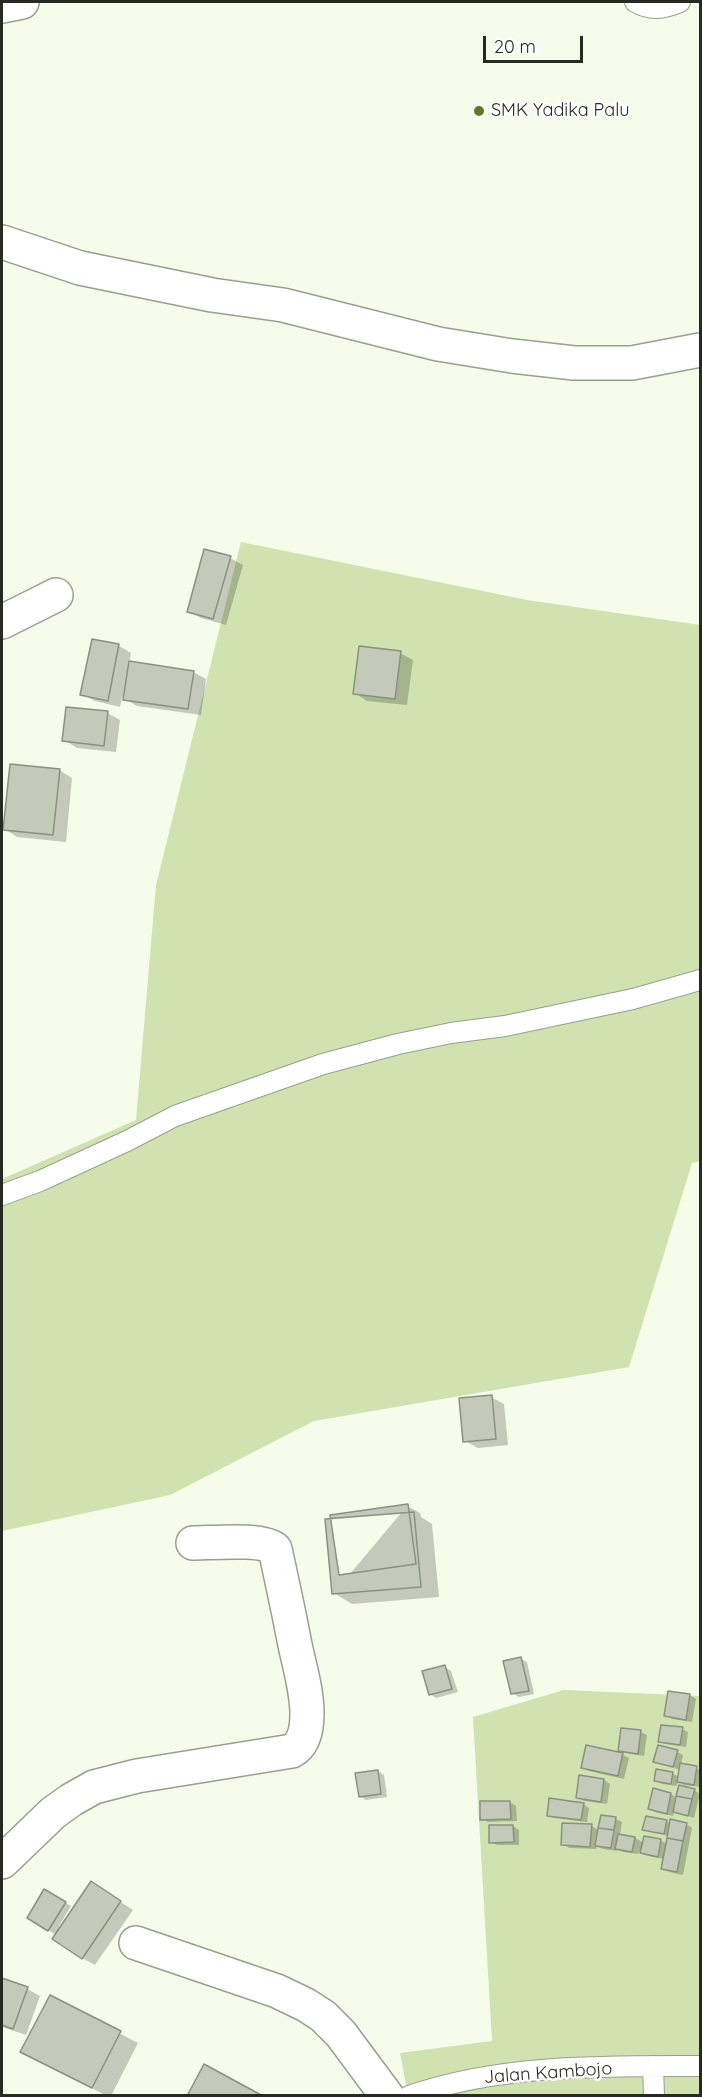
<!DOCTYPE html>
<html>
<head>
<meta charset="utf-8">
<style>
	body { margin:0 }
	#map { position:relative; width:702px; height:2097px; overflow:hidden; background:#f5fcea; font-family:Quicksand,sans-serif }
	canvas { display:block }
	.frame { position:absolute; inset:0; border:3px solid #272a23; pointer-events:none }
	.scale { position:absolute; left:483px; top:36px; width:100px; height:27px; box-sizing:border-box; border:3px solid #272a23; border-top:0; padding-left:8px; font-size:18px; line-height:21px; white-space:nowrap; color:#272a23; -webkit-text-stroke:4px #fff; paint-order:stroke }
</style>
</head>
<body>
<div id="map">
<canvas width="702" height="2097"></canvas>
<div class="frame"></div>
<div class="scale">20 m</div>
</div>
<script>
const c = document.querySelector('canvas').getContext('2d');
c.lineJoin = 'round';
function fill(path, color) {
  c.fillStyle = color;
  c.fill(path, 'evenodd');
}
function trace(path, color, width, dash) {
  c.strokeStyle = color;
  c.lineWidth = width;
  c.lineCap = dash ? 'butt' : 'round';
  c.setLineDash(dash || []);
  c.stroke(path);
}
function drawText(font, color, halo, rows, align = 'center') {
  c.font = font + ' Quicksand,sans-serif';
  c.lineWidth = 5;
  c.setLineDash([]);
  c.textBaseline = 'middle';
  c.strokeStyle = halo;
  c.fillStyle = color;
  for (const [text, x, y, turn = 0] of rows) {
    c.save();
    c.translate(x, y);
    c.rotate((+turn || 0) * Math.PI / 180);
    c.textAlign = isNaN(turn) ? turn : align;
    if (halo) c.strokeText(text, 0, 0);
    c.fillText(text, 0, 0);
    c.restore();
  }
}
fill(new Path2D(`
	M241,542L527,600L700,625V1161L692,1163L629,1367L314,1421L170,1495L2,1531V1179L136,1120L156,885Z
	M564,1690L700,1696V2095H408L400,2053L492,2041L473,1717Z`), '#cfe2b0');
fill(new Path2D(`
	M230,558L243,565L226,625L201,618L188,611Z
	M119,646L131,653L129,663L193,672L206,679L201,715L137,706L122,697L120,707L95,701L82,694Z
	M400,653L413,660L407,705L367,701L355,693Z
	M107,713L120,720L116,752L77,748L64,740Z
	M59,770L72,778L66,842L17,837L5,829Z
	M491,1397L504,1404L508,1445L478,1448L465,1441Z
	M407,1506L420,1513L421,1517L432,1524L439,1597L352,1604L334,1593Z
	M521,1659L527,1662L534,1694L519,1697L512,1693Z
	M445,1667L451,1671L458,1692L436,1698L430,1694Z
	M670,1692L690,1695L696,1699L692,1722L672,1719L666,1715Z
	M623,1729L641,1732L647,1735L644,1756L626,1753L620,1750Z
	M682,1729L688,1732L686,1747L666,1744L660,1741Z
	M587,1747L623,1755L629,1758L624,1779L589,1771L583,1768Z
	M677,1752L683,1755L681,1765L700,1770V1787L684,1785L678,1781L677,1786L662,1784L656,1780L672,1773L679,1777L680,1770L655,1761Z
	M378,1771L384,1775L387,1797L366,1800L360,1796Z
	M604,1780L610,1784L607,1804L584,1801L578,1797Z
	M694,1790L700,1794L694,1818L674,1811L673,1816L655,1812L649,1809L671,1794L677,1798Z
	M510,1802L516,1806L517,1821L488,1822L482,1819Z
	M583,1804L589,1808L587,1822L554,1818L548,1815Z
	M602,1817L616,1819L622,1822L620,1836L635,1838L644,1843L660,1840L667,1844L669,1836L650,1832L644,1829L666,1822L671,1824H686L692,1828L683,1875L669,1872L662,1869L664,1859L648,1856L639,1851L638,1854L623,1852L617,1849V1851L603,1849L597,1845L596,1849L569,1848L563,1844L591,1826L599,1830Z
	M513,1826L519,1830V1845H497L491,1842Z
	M45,1891L71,1906L59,1926L61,1928L104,1891L133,1910L95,1965L82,1958L56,1935L29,1918Z
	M2,1980L27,1989L40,1996L26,2035L2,2027Z
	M50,1997L138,2043L111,2096H107L40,2061Z`), '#0003');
const building = new Path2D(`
	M204,549L231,556L213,619L187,612Z
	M92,639L119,644L108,701L80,695Z
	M359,646L401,651L395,699L353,694Z
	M129,661L194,671L188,709L123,700Z
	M66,707L108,711L104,746L62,741Z
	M10,764L60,769L53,835L3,830Z
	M492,1395L496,1439L463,1442L459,1398Z
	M408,1504L416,1564L339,1575L330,1515Z
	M414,1512L421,1587L332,1594L325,1519Z
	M521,1657L529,1691L511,1694L503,1661Z
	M445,1665L452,1689L429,1695L422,1671Z
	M668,1691L690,1694L686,1720L664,1716Z
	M661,1725L683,1727L680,1745L658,1742Z
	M621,1728L641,1730L638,1754L618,1751Z
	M586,1745L623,1753L618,1776L581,1768Z
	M658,1745L678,1750L673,1767L653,1762Z
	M680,1763L697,1766L694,1785L677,1782Z
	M656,1769L673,1772L671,1784L654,1781Z
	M378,1770L381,1794L359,1797L355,1773Z
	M579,1775L604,1779L601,1802L576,1798Z
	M679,1785L695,1789L692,1799L676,1796Z
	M653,1788L671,1793L667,1814L648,1809Z
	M676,1796L692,1799L688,1816L673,1812Z
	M549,1798L584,1803L581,1820L547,1816Z
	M480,1801H510L511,1819L480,1820Z
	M601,1815L616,1817L614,1830L598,1828Z
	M646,1816L667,1820L664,1834L642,1830Z
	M670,1819L687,1823L683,1841L667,1838Z
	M562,1823L592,1824L590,1847L561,1845Z
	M489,1825H513L514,1842L489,1843Z
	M598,1828L614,1830L611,1848L595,1846Z
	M618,1834L635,1837L632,1852L615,1849Z
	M644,1836L661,1839L658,1857L640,1853Z
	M667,1838L683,1841L677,1872L661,1869Z
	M91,1881L121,1901L82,1959L52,1939Z
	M44,1889L66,1902L48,1931L27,1918Z
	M2,1978L28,1987L13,2029L2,2025Z
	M50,1995L121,2031L92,2088L20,2052Z
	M204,2064L263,2096H187Z`);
fill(building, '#c3cab9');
trace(building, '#8b9181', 1.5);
const lane = new Path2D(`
	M635,2C651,11 663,9 680,2
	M2,1195L40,1181L127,1141L175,1116L323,1064L398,1044L451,1033L505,1026L633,999L700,980
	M653,2066L654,2096
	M409,2096C500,2064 605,2066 700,2066`);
const street = new Path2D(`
	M2,6L22,2
	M2,242L80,268L212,295L283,305L438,344L512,356L574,363H632L700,350
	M2,622L56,595
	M2,1862L53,1813L71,1800L94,1787L137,1776L292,1751C304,1744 307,1728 307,1714C307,1691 300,1668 295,1645C289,1613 282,1581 275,1549C265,1538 210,1543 193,1543
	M136,1943L277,1991L306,2005L323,2016L341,2034L387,2096`);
trace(lane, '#999f8f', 22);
trace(street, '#999f8f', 36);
trace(lane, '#fff', 20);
trace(street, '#fff', 33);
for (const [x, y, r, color] of [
	[479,111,6,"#60782b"]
]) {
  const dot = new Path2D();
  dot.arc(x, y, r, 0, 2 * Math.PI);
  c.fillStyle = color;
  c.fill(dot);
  trace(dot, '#fff', 2);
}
drawText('18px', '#272a23', '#fff', [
	["SMK Yadika Palu",491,111]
], 'left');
drawText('18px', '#272a23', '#fff', [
	["Jalan Kambojo",548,2073,-4]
]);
</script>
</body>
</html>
